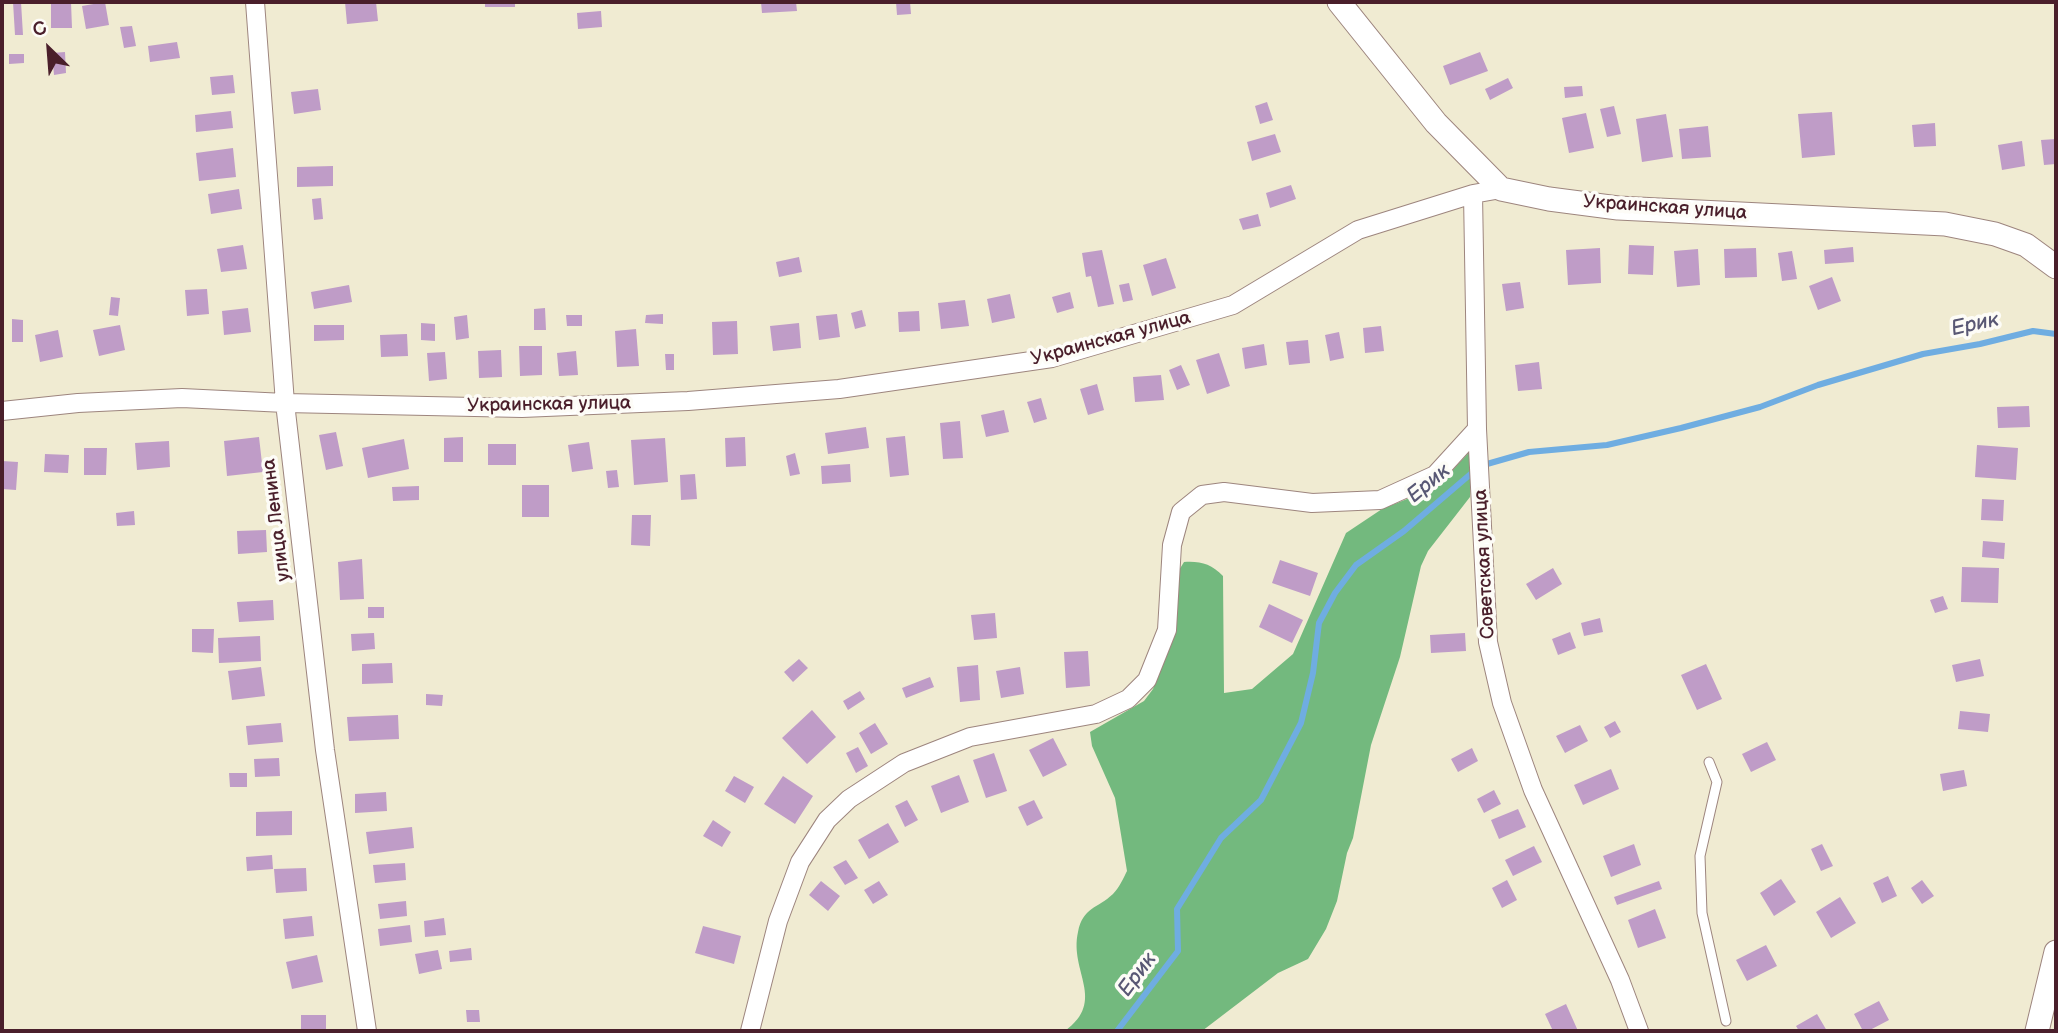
<!DOCTYPE html>
<html>
<head>
<meta charset="utf-8">
<style>
	body { margin:0 }
	#map { position:relative; width:2058px; height:1033px; overflow:hidden; background:#f0ebd2; font-family:"Balsamiq Sans",sans-serif }
	canvas { display:block }
	.frame { position:absolute; inset:0; border:4px solid #4a1f2b; pointer-events:none }
	.north { position:absolute; left:14px; top:14px; width:70px; height:70px; -webkit-text-stroke:5px #fdfcf7; paint-order:stroke; rotate:335deg; font-size:19px; font-weight:700; line-height:28px; text-align:center; color:#4a1f2b }
	.north::after { content:''; display:block; margin:auto; width:24px; height:32px; background:#4a1f2b; clip-path:polygon(50% 0,100% 100%,50% 72%,0 100%) }
</style>
</head>
<body>
<div id="map">
<canvas width="2058" height="1033"></canvas>
<div class="frame"></div>
<div class="north">С</div>
</div>
<script>
const c = document.querySelector('canvas').getContext('2d');
c.lineJoin = 'round';
function fill(path, color) {
  c.fillStyle = color;
  c.fill(path, 'evenodd');
}
function trace(path, color, width, dash) {
  c.strokeStyle = color;
  c.lineWidth = width;
  c.lineCap = dash ? 'butt' : 'round';
  c.setLineDash(dash || []);
  c.stroke(path);
}
function drawText(font, color, halo, rows, align = 'center') {
  c.font = font + ' "Balsamiq Sans",sans-serif';
  c.lineWidth = 7;
  c.setLineDash([]);
  c.textBaseline = 'middle';
  c.strokeStyle = halo;
  c.fillStyle = color;
  for (const [text, x, y, turn = 0] of rows) {
    c.save();
    c.translate(x, y);
    c.rotate((+turn || 0) * Math.PI / 180);
    c.textAlign = isNaN(turn) ? turn : align;
    if (halo) c.strokeText(text, 0, 0);
    c.fillText(text, 0, 0);
    c.restore();
  }
}
fill(new Path2D(`
	M1473,448L1470,497L1428,551L1421,566L1400,657L1371,745L1353,838L1347,853L1337,901L1326,929L1308,959L1278,973L1202,1031H1065C1107,1000 1069,972 1078,932C1083,907 1097,909 1113,894C1119,888 1123,879 1127,871L1115,798L1092,746L1090,732L1144,701L1153,689L1176,622V575L1184,562C1201,561 1211,564 1223,576L1224,693L1252,689L1293,654L1346,533L1382,509L1437,487Z`), '#73b97e');
trace(new Path2D(`
	M1117,1031L1178,951L1177,909L1221,838L1261,800L1301,723L1313,673L1319,623L1335,593L1356,565L1404,531L1480,466L1529,452L1607,445L1681,428L1760,407L1818,385L1923,354L1980,344L2033,331L2056,334`), '#6fade1', 6);
fill(new Path2D(`
	M13,2H21L23,35H15Z
	M51,2H71L72,28H51Z
	M105,2L109,25L86,29L82,6Z
	M345,2H376L378,21L347,24Z
	M485,2H515V7H485Z
	M761,2H796L797,11L762,13Z
	M896,2H910L911,14L897,15Z
	M601,11L602,27L578,29L577,13Z
	M132,26L136,46L124,48L120,27Z
	M177,42L180,58L150,62L148,46Z
	M65,52L66,73L54,75L52,53Z
	M1480,52L1488,71L1450,85L1443,66Z
	M9,54H24V63L9,64Z
	M233,75L235,93L212,95L210,77Z
	M1508,78L1513,88L1490,100L1485,89Z
	M1582,86L1583,96L1565,98L1564,87Z
	M318,89L321,110L294,114L291,92Z
	M1267,102L1273,120L1260,124L1255,106Z
	M1614,106L1621,134L1607,137L1600,109Z
	M231,111L233,128L196,132L195,115Z
	M1832,112L1835,155L1802,158L1798,114Z
	M1586,113L1594,148L1569,153L1562,118Z
	M1666,114L1673,157L1642,162L1636,119Z
	M1935,123L1936,146L1914,147L1912,125Z
	M1708,126L1711,157L1682,159L1679,129Z
	M1275,134L1281,152L1252,161L1247,142Z
	M2056,139V164L2044,165L2041,140Z
	M2022,141L2025,166L2002,170L1998,145Z
	M233,148L236,177L199,181L196,153Z
	M333,166V186L297,187V167Z
	M1291,185L1296,199L1270,208L1266,193Z
	M239,189L242,209L211,214L208,194Z
	M321,198L323,219L314,220L312,199Z
	M1258,214L1261,226L1243,230L1239,219Z
	M243,245L247,269L221,272L217,249Z
	M1629,245L1654,246L1653,275L1628,274Z
	M1853,247L1854,262L1825,264L1824,250Z
	M1600,248L1601,283L1568,285L1566,250Z
	M1756,248L1757,277L1725,278L1724,249Z
	M1698,249L1700,285L1677,287L1674,251Z
	M1102,250L1114,304L1098,307L1091,276L1086,277L1082,253Z
	M1792,251L1797,279L1782,281L1778,253Z
	M799,257L802,272L779,277L776,262Z
	M1166,258L1176,288L1152,296L1143,265Z
	M1832,277L1841,301L1818,310L1809,286Z
	M1520,282L1524,308L1506,311L1502,284Z
	M1129,283L1133,300L1123,302L1119,285Z
	M349,285L352,302L314,309L311,292Z
	M207,289L209,314L187,316L185,290Z
	M1070,292L1074,308L1057,313L1052,297Z
	M1010,294L1015,318L992,323L987,299Z
	M111,297L120,298L118,316L109,315Z
	M965,300L969,326L941,329L938,303Z
	M248,308L251,332L224,335L222,311Z
	M545,308L546,330H534V309Z
	M862,310L866,326L855,329L851,313Z
	M919,311L920,331L899,332L898,312Z
	M663,314V324L645,323L646,315Z
	M837,314L840,337L819,340L816,316Z
	M467,315L469,338L456,340L454,317Z
	M566,315H582V326H567Z
	M12,319L23,320V342H12Z
	M737,321L738,354L713,355L712,322Z
	M421,323L435,324V341L421,340Z
	M799,323L801,348L773,351L770,326Z
	M120,325L125,350L99,356L93,330Z
	M314,325H344V340L314,341Z
	M1381,326L1384,351L1365,353L1363,328Z
	M636,329L639,366L617,367L615,331Z
	M58,330L63,357L40,362L35,335Z
	M1339,332L1344,358L1330,361L1325,335Z
	M407,334L408,356L381,357L380,335Z
	M1308,340L1310,363L1289,365L1286,342Z
	M1264,344L1267,365L1245,369L1242,348Z
	M519,346H542V375L520,376Z
	M501,350L502,377L479,378L478,351Z
	M576,351L578,375L559,376L557,353Z
	M445,352L447,379L429,381L427,353Z
	M1219,353L1230,386L1207,394L1196,360Z
	M665,354H674V370H666Z
	M1539,362L1542,389L1518,391L1515,365Z
	M1181,365L1190,385L1177,390L1169,370Z
	M1161,375L1164,400L1135,402L1133,377Z
	M1097,384L1104,410L1088,415L1080,389Z
	M1041,398L1047,419L1034,423L1027,402Z
	M2029,406L2030,427L1998,428L1997,407Z
	M1004,410L1009,432L986,437L981,415Z
	M960,421L963,458L943,459L940,423Z
	M866,427L869,448L828,454L825,433Z
	M336,432L343,466L326,470L319,435Z
	M905,436L909,475L890,477L886,438Z
	M259,437L263,472L227,476L224,441Z
	M463,437V462H444V438Z
	M745,437L746,466L726,467L725,438Z
	M665,438L668,482L634,485L631,440Z
	M404,439L409,469L368,478L362,448Z
	M169,441L170,467L137,470L135,443Z
	M589,442L593,469L572,472L568,445Z
	M488,444H516V465H488Z
	M1977,445L2018,448L2016,480L1975,477Z
	M84,448H107L106,475H84Z
	M795,453L800,474L790,476L786,456Z
	M45,454L69,455L68,473L44,472Z
	M2,461L18,462L16,490L2,489Z
	M850,464L851,482L822,484L821,466Z
	M617,470L619,487L608,488L606,471Z
	M695,474L697,499L681,500L680,475Z
	M522,485H549V517H522Z
	M419,486V500L393,501L392,487Z
	M1982,499L2004,500L2003,521L1981,520Z
	M134,511L135,525L117,526L116,513Z
	M632,515H651L650,546L631,545Z
	M266,530L267,552L238,554L237,531Z
	M1983,541L2005,543L2004,559L1982,557Z
	M362,559L364,599L340,600L338,562Z
	M1280,560L1318,573L1310,596L1272,583Z
	M1962,567L1999,568L1998,603L1961,602Z
	M1553,568L1562,584L1536,600L1526,584Z
	M1943,596L1948,609L1935,613L1930,600Z
	M273,600L274,620L239,622L237,602Z
	M1269,604L1303,620L1292,643L1259,627Z
	M368,607H384V618H368Z
	M995,613L997,638L974,640L971,615Z
	M1600,618L1603,632L1584,636L1581,623Z
	M192,629H214L213,653L192,652Z
	M1570,632L1576,648L1558,655L1552,639Z
	M374,633L375,649L352,651L351,634Z
	M1465,633L1466,651L1431,653L1430,635Z
	M260,636L261,661L219,663L218,638Z
	M1088,651L1090,686L1066,688L1064,652Z
	M799,659L808,668L793,682L784,672Z
	M1980,659L1984,676L1956,682L1952,665Z
	M392,663L393,683L362,684V664Z
	M1706,664L1722,699L1697,710L1681,675Z
	M978,665L980,700L960,702L957,667Z
	M261,667L265,696L232,700L228,671Z
	M1020,667L1024,694L1001,698L996,671Z
	M930,677L934,687L906,698L902,688Z
	M860,691L865,699L848,710L843,701Z
	M426,694L443,695L442,706L426,705Z
	M812,710L836,737L807,764L782,738Z
	M1960,711L1990,714L1988,732L1958,729Z
	M398,715L399,739L349,741L347,717Z
	M1615,721L1621,732L1610,738L1604,727Z
	M281,723L283,742L248,745L246,726Z
	M875,723L888,744L871,754L859,733Z
	M1580,725L1588,741L1565,753L1556,736Z
	M1053,738L1067,765L1043,777L1029,750Z
	M1767,742L1776,760L1751,772L1742,754Z
	M858,747L868,766L856,773L846,753Z
	M1472,748L1478,761L1458,772L1451,759Z
	M994,753L1007,791L986,798L973,760Z
	M279,758L280,776L255,777L254,759Z
	M1611,769L1619,789L1583,805L1574,785Z
	M1964,770L1967,786L1943,791L1940,774Z
	M229,773H247V787H230Z
	M959,775L969,802L941,813L931,786Z
	M734,776L754,787L745,803L725,791Z
	M783,776L813,796L795,824L764,804Z
	M1494,790L1501,804L1484,813L1477,799Z
	M386,792L387,811L355,813V794Z
	M907,800L918,820L905,827L895,806Z
	M1034,800L1043,818L1027,826L1018,807Z
	M1518,809L1526,827L1499,839L1491,820Z
	M292,811V835L256,836V812Z
	M713,820L731,832L722,847L703,836Z
	M888,823L899,842L869,859L858,840Z
	M412,827L414,848L369,854L366,832Z
	M1634,844L1641,865L1611,877L1603,856Z
	M1822,844L1833,866L1821,871L1811,849Z
	M1534,846L1542,862L1513,876L1505,860Z
	M272,855L273,869L247,871L246,857Z
	M846,860L858,878L845,885L833,867Z
	M405,863L406,880L375,883L373,865Z
	M306,868L307,891L276,893L274,869Z
	M1888,876L1897,896L1882,903L1873,883Z
	M1781,879L1796,902L1774,916L1760,893Z
	M1507,880L1517,900L1502,908L1492,888Z
	M1922,880L1934,896L1922,904L1911,888Z
	M821,881L840,896L828,911L809,895Z
	M879,881L888,895L873,904L864,890Z
	M1659,881L1662,889L1617,905L1614,897Z
	M1840,897L1856,923L1831,938L1816,912Z
	M406,901L407,916L380,919L378,904Z
	M1655,909L1666,938L1638,948L1628,920Z
	M312,916L314,936L285,939L283,919Z
	M444,918L446,935L425,937L424,921Z
	M410,925L412,942L380,946L378,929Z
	M703,926L741,936L734,964L695,953Z
	M1766,945L1777,966L1747,981L1736,960Z
	M471,948L472,960L450,962L449,951Z
	M438,950L442,969L419,974L415,954Z
	M317,955L323,982L292,989L286,962Z
	M1879,1001L1889,1020L1868,1031H1863L1854,1014Z
	M1566,1004L1578,1031H1553L1545,1014Z
	M466,1010H479L480,1022H467Z
	M1817,1014L1827,1031H1799L1796,1026Z
	M301,1015H326V1031H301Z`), '#bf9cc7');
const service = new Path2D(`
	M1709,762L1717,782L1700,856L1702,913L1726,1021`);
const minor = new Path2D(`
	M255,2L285,403L325,750L367,1031
	M1473,194L1477,429L1488,642L1502,703L1533,790L1620,980L1639,1031
	M2,411L78,403L182,398L285,403L522,408L688,401L839,389L1052,358L1233,305L1358,230L1473,194L1501,189
	M750,1031L778,921L800,862L827,820L849,799L904,763L970,737L1096,714L1128,699L1147,680L1167,630L1172,545L1181,512L1202,495L1224,492L1312,503L1380,500L1435,475L1477,429`);
const tertiary = new Path2D(`
	M1339,2L1436,123L1501,189L1549,199L1618,208L1945,224L1995,234L2026,245L2056,267
	M2037,1031L2056,952`);
trace(service, '#9d857e', 11);
trace(minor, '#9d857e', 20);
trace(tertiary, '#9d857e', 25);
trace(service, '#fff', 9);
trace(minor, '#fff', 18);
trace(tertiary, '#fff', 23);
drawText('19px', '#4a1f2b', '#fdfcf7', [
	["Украинская улица",1665,208,4],
	["Украинская улица",1111,339,-15],
	["Украинская улица",549,405,-1],
	["улица Ленина",277,520,-97],
	["Советская улица",1485,564,-93]
]);
drawText('italic 21px', '#595874', '#fdfcf7', [
	["Ерик",1975,325,-12],
	["Ерик",1429,484,-39],
	["Ерик",1138,975,-53]
]);
</script>
</body>
</html>
